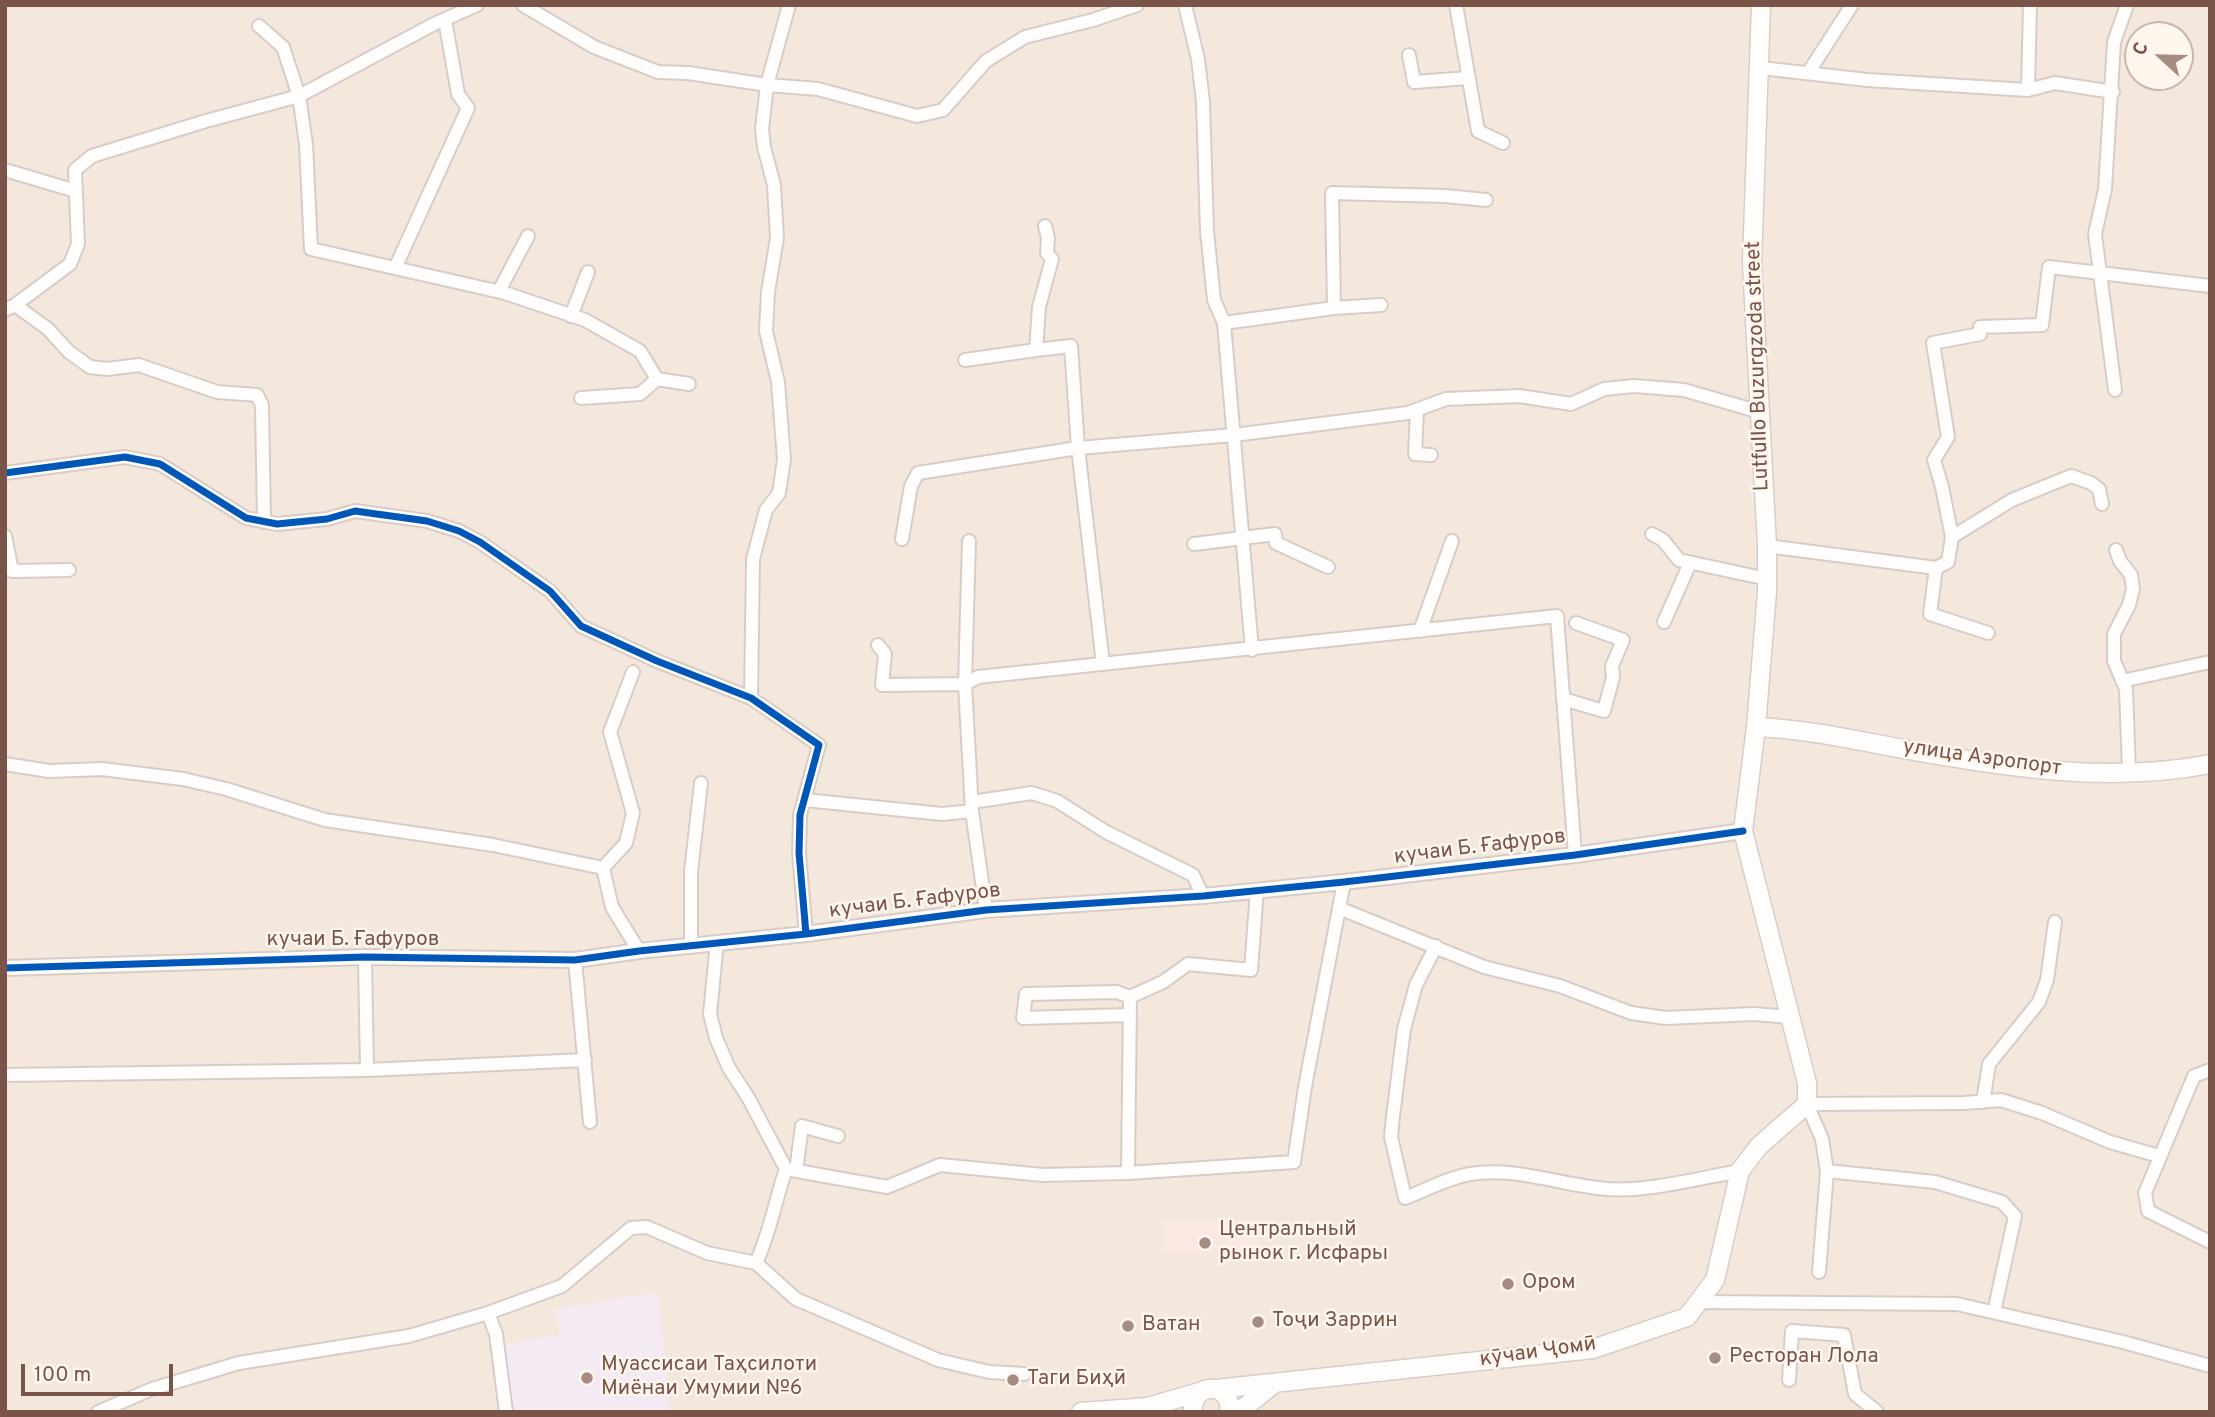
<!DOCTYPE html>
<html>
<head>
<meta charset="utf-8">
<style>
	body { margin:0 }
	#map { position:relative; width:2215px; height:1417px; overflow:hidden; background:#f8f2ec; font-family:Overpass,sans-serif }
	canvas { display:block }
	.frame { position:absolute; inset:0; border:7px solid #7a5448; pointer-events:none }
	.north { position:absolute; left:2124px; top:21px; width:70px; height:70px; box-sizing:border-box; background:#fff6ee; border:2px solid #cab5ac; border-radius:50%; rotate:292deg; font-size:19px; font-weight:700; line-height:28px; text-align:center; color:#7a5448 }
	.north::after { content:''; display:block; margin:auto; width:24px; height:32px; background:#a68b81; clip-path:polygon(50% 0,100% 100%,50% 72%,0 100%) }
	.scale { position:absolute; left:21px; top:1364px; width:152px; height:32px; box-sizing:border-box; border:4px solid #7a5448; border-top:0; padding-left:9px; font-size:21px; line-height:24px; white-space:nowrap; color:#7a5448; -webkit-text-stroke:5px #fff6ee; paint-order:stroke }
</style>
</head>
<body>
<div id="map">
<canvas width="2215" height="1417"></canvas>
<div class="frame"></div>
<div class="north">С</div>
<div class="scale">100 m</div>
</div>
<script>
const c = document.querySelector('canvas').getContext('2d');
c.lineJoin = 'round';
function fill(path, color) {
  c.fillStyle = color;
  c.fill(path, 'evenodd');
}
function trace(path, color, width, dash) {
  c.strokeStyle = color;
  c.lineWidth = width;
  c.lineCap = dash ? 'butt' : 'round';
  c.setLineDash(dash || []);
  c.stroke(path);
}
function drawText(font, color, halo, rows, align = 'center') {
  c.font = font + ' Overpass,sans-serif';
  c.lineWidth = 5;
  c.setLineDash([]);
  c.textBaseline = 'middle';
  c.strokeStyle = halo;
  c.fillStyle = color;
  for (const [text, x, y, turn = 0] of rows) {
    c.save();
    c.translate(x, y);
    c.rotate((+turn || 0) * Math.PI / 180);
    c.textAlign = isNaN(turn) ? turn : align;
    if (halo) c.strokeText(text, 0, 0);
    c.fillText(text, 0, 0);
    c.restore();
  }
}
fill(new Path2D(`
	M5,5H2210V1412H5ZM2138,35H2180V77H2138Z`), '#f4e7dc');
fill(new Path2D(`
	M1165,1220L1258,1222L1260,1235L1258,1251H1164Z`), '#fce8e2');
fill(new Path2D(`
	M658,1292L671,1412H511L503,1345L560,1335L555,1309Z`), '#f3eaf4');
const minor = new Path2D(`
	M523,5L594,47L658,72L688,73L767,85L818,89L917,116L943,110L986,61L1025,37L1093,20L1137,5
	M1185,5L1198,59L1203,102L1207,231L1214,300L1224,323L1252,650
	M1456,5L1478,131L1503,143
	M259,26L283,47L299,96L306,144L311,249L505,293L585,320L640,351L657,379L689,384
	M1409,55L1414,82L1469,78
	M1761,68L1867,80L2028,90L2055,83L2113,92
	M1808,73L1852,5
	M2028,90L2030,5
	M5,170L76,191
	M1045,226L1048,238L1047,253L1052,259L1039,307L1036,350L1071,346L1078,448L1103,664
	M396,266L468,108L458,94L445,20
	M499,291L528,236
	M15,305L48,329L69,352L90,367L107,369L139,365L217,392L257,395L262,405L264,522
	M1334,308L1332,193L1445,196L1486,200
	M5,310L15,305L70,264L78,244L75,170L92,156L206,121L299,96L434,24L477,5
	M571,316L588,272
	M1224,323L1334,308L1381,305
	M965,360L1036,350
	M2115,390L2095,234L2105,189L2114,42L2127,5
	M581,398L640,394L657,379
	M1417,410L1415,454L1431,455
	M5,473L125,457L160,464L246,518L277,524L327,519L355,511L427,521L459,531L480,542L550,591L581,626L657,661L751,698L819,745L800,815L799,853L806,934
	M1652,534L1663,540L1679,560L1767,579
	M5,536L12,571L69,570
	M1952,537L1942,487L1934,460L1948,437L1933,343L1980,334V327L2042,325L2049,267L2210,286
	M902,539L911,486L918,473L1078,448L1234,435L1408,413L1446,399L1519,396L1571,404L1604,389L1634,386L1684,390L1760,412
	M1194,544L1275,534L1276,543L1328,567
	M1767,546L1936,568L1948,562L1952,537L2012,500L2071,476L2091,483L2099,489L2102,504
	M2116,550L2120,561L2131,575L2133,589L2129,605L2114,634V661L2126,689L2129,772
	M1936,568L1930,614L1988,633
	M1664,622L1690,563
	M1420,631L1452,541
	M878,645L885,654L882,685L965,684L969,541
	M633,672L610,732L633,813L626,843L603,868L612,907L639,951
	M2122,681L2210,662
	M751,698L753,559L766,510L779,493L784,459L778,382L766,331L768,292L777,238L774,185L764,147L762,129L767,85L789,5
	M1563,699L1604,711L1613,677L1612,666L1623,640L1576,623
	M5,764L49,771L102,769L183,779L226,789L325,820L493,845L603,868
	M805,800L942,814L972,811
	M972,802L1032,793L1057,801L1106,832L1193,875L1203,896
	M1339,908L1484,967L1560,986L1631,1013L1666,1018L1754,1014L1790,1017
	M986,910L972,811L965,684L978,677L1557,616L1575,855
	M717,942L710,1014L716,1038L729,1068L749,1099L786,1169
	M691,945V872L701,783
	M1436,946L1416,985L1404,1029L1393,1116L1391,1137L1405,1198C1426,1190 1447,1178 1470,1174C1515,1166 1563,1186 1607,1189C1649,1192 1699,1178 1740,1171
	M365,957L367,1070
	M575,960L590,1122
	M1130,1015L1023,1018L1026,994L1117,992L1130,997
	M2210,1070L2194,1076L2145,1193L2148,1211L2210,1242
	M5,1075L367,1070L585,1060
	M1983,1102L1989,1064L2039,1002L2047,980L2055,922
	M786,1169L887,1187L940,1165L1043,1175L1128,1173L1294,1162L1305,1087L1344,882
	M796,1171L802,1126L838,1136
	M1827,1171L1935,1182L2002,1202L2015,1216L1994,1312
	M1128,1173L1130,997L1163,982L1188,964L1251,970L1257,890
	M756,1263L796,1299L938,1360L989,1372L1024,1374
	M1819,1272L1827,1171L1822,1139L1807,1104L1964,1103L2001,1100L2042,1113L2110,1142L2159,1156
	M1698,1302L1957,1304L2123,1342L2210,1366
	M488,1313L496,1334L506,1412
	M1789,1380L1792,1331L1844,1335L1855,1394L1877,1412
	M98,1412L152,1389L239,1363L409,1336L488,1313L562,1286L631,1228L647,1227L707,1253L756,1263C770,1233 775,1201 786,1169`);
const tertiary = new Path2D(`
	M5,968L365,957L575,960L639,951L806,934L986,910L1203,896L1344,882L1575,855L1743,831`);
const secondary = new Path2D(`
	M1756,727C1805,729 1854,740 1903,749C2003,767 2109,784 2210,764
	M1216,1389L1593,1349L1687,1317L1715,1280L1740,1171L1759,1146L1807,1104V1083L1743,831L1756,727L1767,592V546L1752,263L1761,5
	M1081,1412L1148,1407L1203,1391
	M1193,1412C1191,1380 1233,1382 1229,1412
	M1235,1412L1245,1407L1275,1383`);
trace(minor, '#d7cdc8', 16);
trace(tertiary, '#d7cdc8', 18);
trace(secondary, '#d8cdc8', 21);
trace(minor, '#fefdfc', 12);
trace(tertiary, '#fefdfc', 14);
trace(secondary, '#fefdfc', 18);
trace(new Path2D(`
	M5,473L125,457L160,464L246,518L277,524L327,519L355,511L427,521L459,531L480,542L550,591L581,626L657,661L751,698L819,745L800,815L799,853L806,934
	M5,968L365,957L575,960L639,951L806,934L986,910L1203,896L1344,882L1575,855L1743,831`), '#0057b8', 7);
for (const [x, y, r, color] of [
	[1205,1243,7,"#a68b81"],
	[1508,1284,7,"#a68b81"],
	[1258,1322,7,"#a68b81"],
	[1128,1326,7,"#a68b81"],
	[1715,1358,7,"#a68b81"],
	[587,1378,7,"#a68b81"],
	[1013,1380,7,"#a68b81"]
]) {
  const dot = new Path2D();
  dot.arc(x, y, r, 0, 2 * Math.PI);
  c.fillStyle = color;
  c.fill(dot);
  trace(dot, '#fff6ee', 2.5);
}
drawText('21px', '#7a5448', '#fff6ee', [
	["Lutfullo Buzurgzoda street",1759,366,-92],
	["улица Аэропорт",1982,759,8],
	["кучаи Б. Ғафуров",1480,848,-7],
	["кучаи Б. Ғафуров",915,902,-7],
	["кучаи Б. Ғафуров",353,941],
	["кӯчаи Ҷомӣ",1538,1353,-8]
]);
drawText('21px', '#7a5448', '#fff6ee', [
	["Центральный",1219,1231],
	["рынок г. Исфары",1219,1255],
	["Ором",1522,1284],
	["Тоҷи Заррин",1272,1322],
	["Ватан",1142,1326],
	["Ресторан Лола",1729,1358],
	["Муассисаи Таҳсилоти",601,1366],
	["Миёнаи Умумии №6",601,1390],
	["Таги Биҳӣ",1027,1380]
], 'left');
</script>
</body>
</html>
